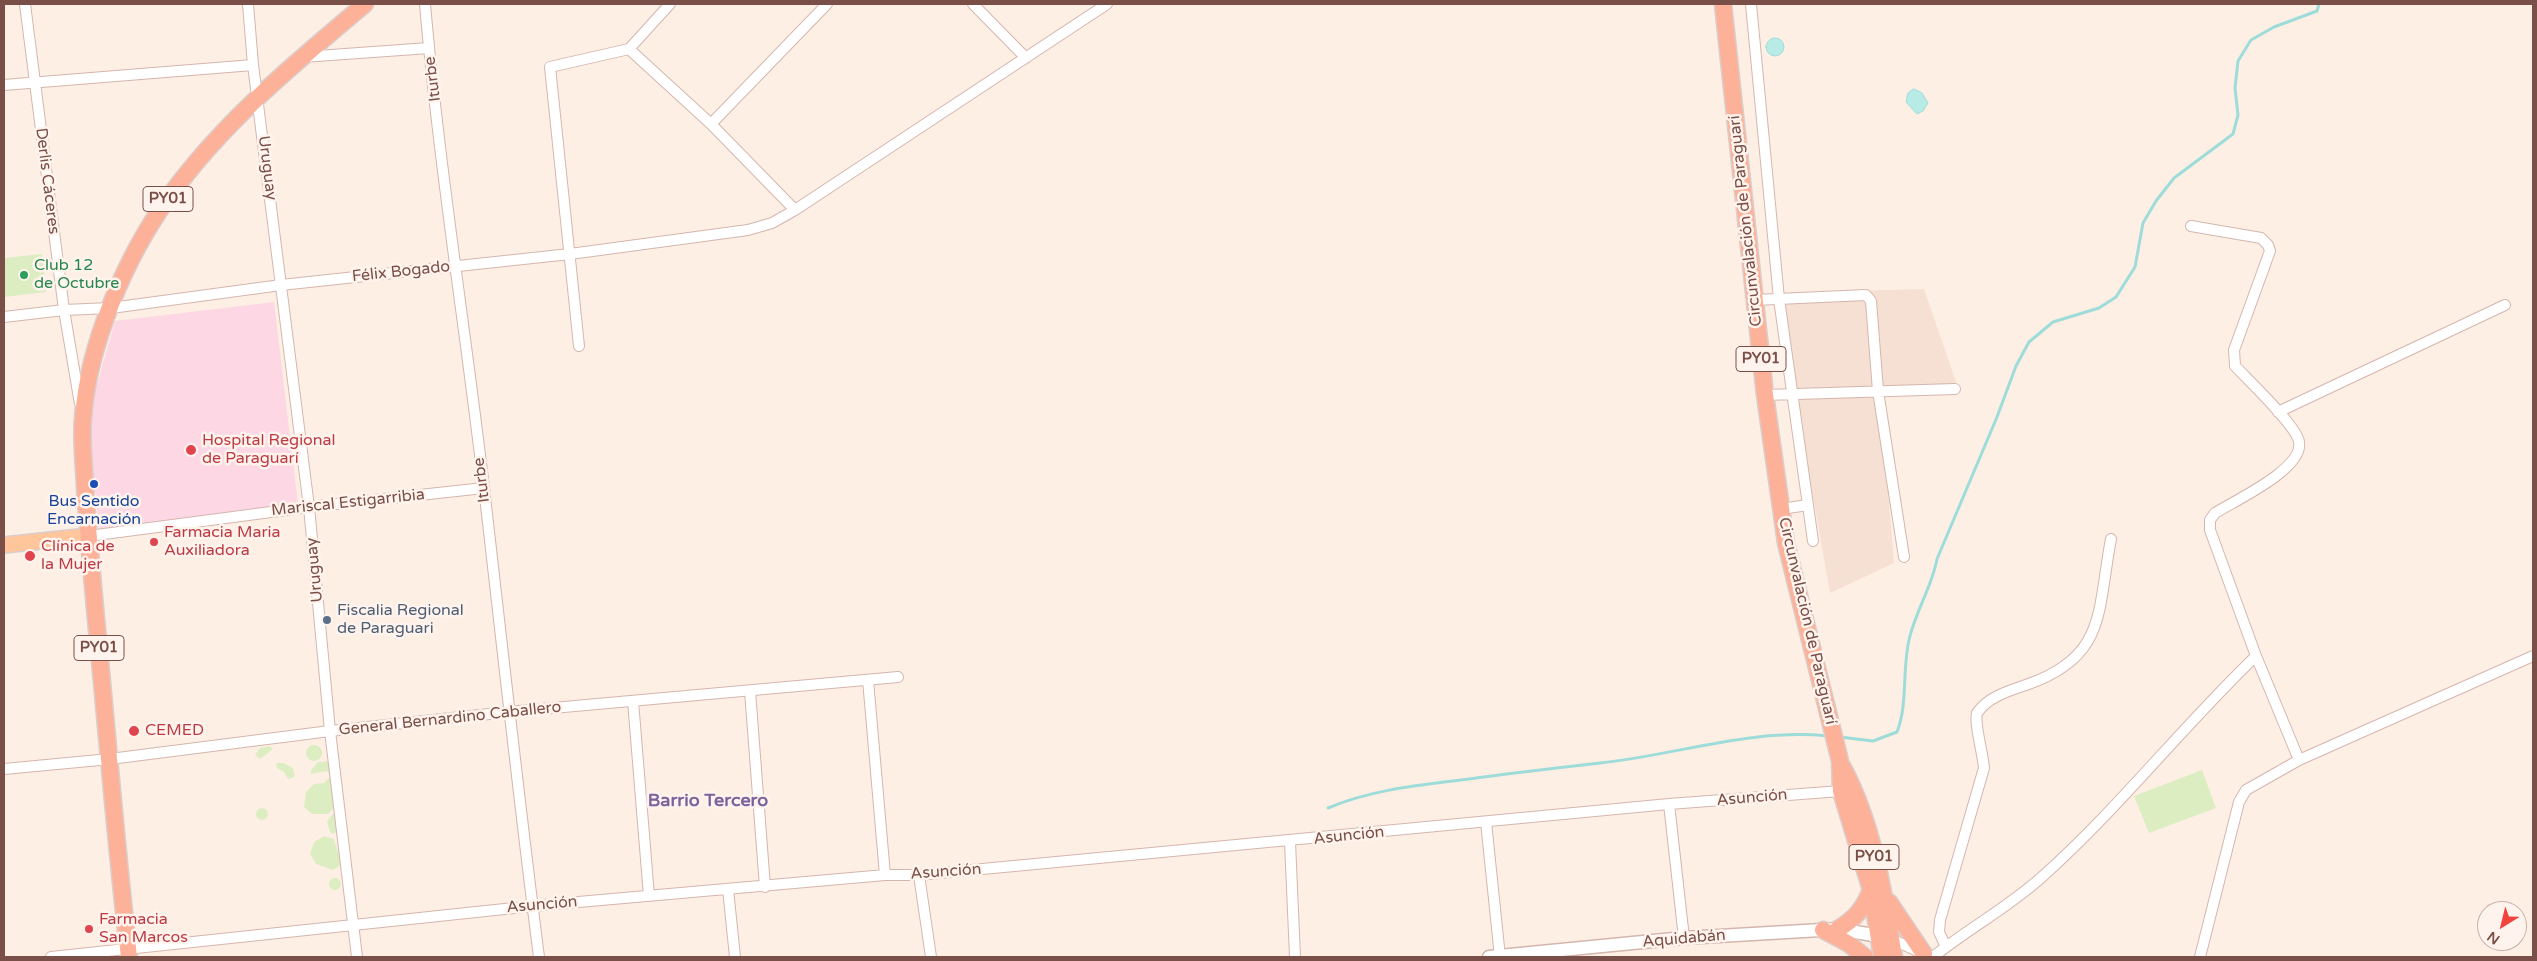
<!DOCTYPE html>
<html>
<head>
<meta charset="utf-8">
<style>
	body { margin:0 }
	#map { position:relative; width:2537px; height:961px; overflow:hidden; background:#feefe5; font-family:"Varela Round",sans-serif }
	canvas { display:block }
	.frame { position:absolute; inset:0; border:5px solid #7a4f48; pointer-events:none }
	.north { position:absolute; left:2477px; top:901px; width:50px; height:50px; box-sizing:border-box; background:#fff4ed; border:1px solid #cab2ab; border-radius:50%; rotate:216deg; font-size:14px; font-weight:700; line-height:20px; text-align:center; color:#7a4f48 }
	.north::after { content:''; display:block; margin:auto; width:18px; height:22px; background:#f24341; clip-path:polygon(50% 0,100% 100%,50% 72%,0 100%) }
</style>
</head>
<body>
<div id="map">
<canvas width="2537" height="961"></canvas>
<div class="frame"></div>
<div class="north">N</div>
</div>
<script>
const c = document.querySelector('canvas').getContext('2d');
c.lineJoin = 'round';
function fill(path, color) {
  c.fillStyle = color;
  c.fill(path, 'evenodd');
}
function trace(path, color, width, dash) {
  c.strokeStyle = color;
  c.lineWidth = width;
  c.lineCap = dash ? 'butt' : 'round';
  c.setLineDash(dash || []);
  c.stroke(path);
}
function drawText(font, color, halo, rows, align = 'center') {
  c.font = font + ' "Varela Round",sans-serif';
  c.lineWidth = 5;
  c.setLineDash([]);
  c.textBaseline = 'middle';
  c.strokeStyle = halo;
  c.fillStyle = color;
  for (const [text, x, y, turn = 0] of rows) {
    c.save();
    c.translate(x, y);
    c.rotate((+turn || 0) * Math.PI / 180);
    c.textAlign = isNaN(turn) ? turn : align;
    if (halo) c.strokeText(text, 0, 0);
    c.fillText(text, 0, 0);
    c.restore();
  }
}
fill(new Path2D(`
	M1924,289L1957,385L1880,394L1894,563L1830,593L1777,293Z`), '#f6dfd3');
fill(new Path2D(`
	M274,302L298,504L99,532L88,416L115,321Z`), '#fdd8e4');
fill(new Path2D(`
	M42,254L46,292L4,297V258Z
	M306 753a8 8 0 1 1 16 0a8 8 0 1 1-16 0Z
	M270,746L273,749L260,759L255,755L260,748Z
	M332,761L331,775L327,771L311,774V770L318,762Z
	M276,763H283L293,768L295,777L288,779L284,772L277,768Z
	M2202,770L2216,808L2149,833L2134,796Z
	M329,778L332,780L335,807L328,814H312L304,807L306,792L314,784L324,783Z
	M256 814a6 6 0 1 1 12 0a6 6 0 1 1-12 0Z
	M333,814H336L339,830L333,834L330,832L327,821Z
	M324,836L334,839C336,847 341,858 341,865L333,870L316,864L310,854L314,842Z
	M329 884a6 6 0 1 1 12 0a6 6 0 1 1-12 0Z`), '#ddedc2');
const water = new Path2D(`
	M1766 47a9 9 0 1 1 18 0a9 9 0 1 1-18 0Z
	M1914,89L1922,93L1928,103L1923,111L1917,114L1906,102L1908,93Z`);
fill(water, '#b8eae6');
trace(water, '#9ddcd9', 1);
trace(new Path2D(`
	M1840,737L1873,741L1897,732C1908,704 1902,670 1909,640C1915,612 1932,587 1937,559L1997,417L2016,366L2029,342L2053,322L2099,308L2116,297L2135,267L2143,223L2156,201L2174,178L2233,134L2238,115L2235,88L2238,61L2251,40L2274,27L2317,11L2319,4
	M1328,808C1373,789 1421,785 1469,779C1513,773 1556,768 1600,763C1676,755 1752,728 1828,736`), '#9ddcd9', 3);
const minor = new Path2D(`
	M25,4L64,310L80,404
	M248,4L253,65L309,507L330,731L357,957
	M425,4C439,166 465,326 484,488C502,644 519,801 539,957
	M973,4L1026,58
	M1751,4L1779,299L1813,541
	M629,49L670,4
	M303,57L429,48
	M4,85L253,65
	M711,124L827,4
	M2191,226L2261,238L2268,245L2270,251L2234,350L2235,366C2248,380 2297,426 2299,442C2304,469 2234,501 2215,513L2210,520V530L2256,656L2299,760
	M1755,300L1866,295L1871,301L1878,391L1904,557
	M4,317L64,310L111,308L281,285L570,254L748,230L772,223L795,210L1107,4
	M579,346L550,67L629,49L711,124L795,210
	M1765,395L1955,389
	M2278,412L2505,305
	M1781,509L1808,505
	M89,536L309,507L484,488
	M868,680L885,875
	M750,691L765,887
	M633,701L649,896
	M4,769L110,759L330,731L508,712L898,677
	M1669,804L1684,938
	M1486,822L1500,957
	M1290,842L1295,957
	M919,875L931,957
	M728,889L735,957
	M1891,939L1922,953
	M1946,947L1939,932L1940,920L1984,768C1983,754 1974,723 1977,713C1988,697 2008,691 2026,685C2107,657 2097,612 2111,539
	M51,957L533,906L885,875H919L1669,804L1841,791
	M1933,957C1969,928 2009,907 2043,876C2119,808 2182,727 2256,656
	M2200,957L2239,802L2246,790L2299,760L2533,656`);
const tertiary = new Path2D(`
	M1489,957L1684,938L1838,929L1885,937`);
const primary = new Path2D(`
	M4,545L89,536`);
const trunk = new Path2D(`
	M1723,4L1765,395L1786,543L1840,761L1841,791L1871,890L1882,957
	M1842,766C1873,823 1884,893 1894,957
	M1889,902L1924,954
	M1838,929C1855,919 1864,908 1871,890
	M1823,930L1849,944L1865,957
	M129,957C116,845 107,732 96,619C92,575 88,531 85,487C84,464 81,440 83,418C88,345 126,256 169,197C223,122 295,63 365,4`);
trace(minor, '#d4b6ad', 12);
trace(tertiary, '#d4b6ad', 15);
trace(primary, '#dacecc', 18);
trace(trunk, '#dacecc', 19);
trace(minor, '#fff', 10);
trace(tertiary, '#fff', 12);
trace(primary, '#ffc59b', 15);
trace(trunk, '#feb199', 16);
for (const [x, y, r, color] of [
	[24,275,5,"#2e9e5b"],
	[191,450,6,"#e0444e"],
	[94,484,5,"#1a4fb4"],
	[154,542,5,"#e0444e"],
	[30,556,6,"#e0444e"],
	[327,620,5,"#5c6f8a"],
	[134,731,6,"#e0444e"],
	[89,929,5,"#e0444e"]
]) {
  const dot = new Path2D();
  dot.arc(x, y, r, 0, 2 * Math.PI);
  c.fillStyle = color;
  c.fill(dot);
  trace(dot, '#fff4ed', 2);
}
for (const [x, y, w] of [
	[168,199,50],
	[1761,359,50],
	[99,648,50],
	[1874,857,50]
]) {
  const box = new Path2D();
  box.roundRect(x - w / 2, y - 12.5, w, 25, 4);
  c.fillStyle = '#fff4ed';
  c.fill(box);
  trace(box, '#7a4f48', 1);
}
drawText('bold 15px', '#7a4f48', null, [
	["PY01",168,199],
	["PY01",1761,359],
	["PY01",99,648],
	["PY01",1874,857]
]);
drawText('16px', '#7a4f48', '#fff4ed', [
	["Iturbe",433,79,-97],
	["Uruguay",267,168,83],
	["Derlis Cáceres",47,181,83],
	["Circunvalación de Paraguarí",1746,221,-96],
	["Félix Bogado",401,272,-6],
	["Iturbe",482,480,-97],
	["Mariscal Estigarribia",348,503,-6],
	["Uruguay",315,570,-95],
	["Circunvalación de Paraguarí",1807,621,77],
	["General Bernardino Caballero",450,719,-6],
	["Asunción",1752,798,-5],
	["Asunción",1349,836,-6],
	["Asunción",946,872,-4],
	["Asunción",542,905,-5],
	["Aquidabán",1684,939,-5]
]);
drawText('16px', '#27864d', '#fff4ed', [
	["Club 12",34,266],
	["de Octubre",34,284]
], 'left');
drawText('16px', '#be3a42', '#fff4ed', [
	["Hospital Regional",202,441],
	["de Paraguarí",202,459],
	["Farmacia Maria",164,533],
	["Auxiliadora",164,551],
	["Clínica de",41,547],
	["la Mujer",41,565],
	["CEMED",145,731],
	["Farmacia",99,920],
	["San Marcos",99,938]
], 'left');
drawText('16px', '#164399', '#fff4ed', [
	["Bus Sentido",94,502],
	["Encarnación",94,520]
]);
drawText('16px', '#4e5e75', '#fff4ed', [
	["Fiscalia Regional",337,611],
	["de Paraguari",337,629]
], 'left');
drawText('bold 18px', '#7d639e', '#fff4ed', [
	["Barrio Tercero",708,801]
]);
</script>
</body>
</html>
